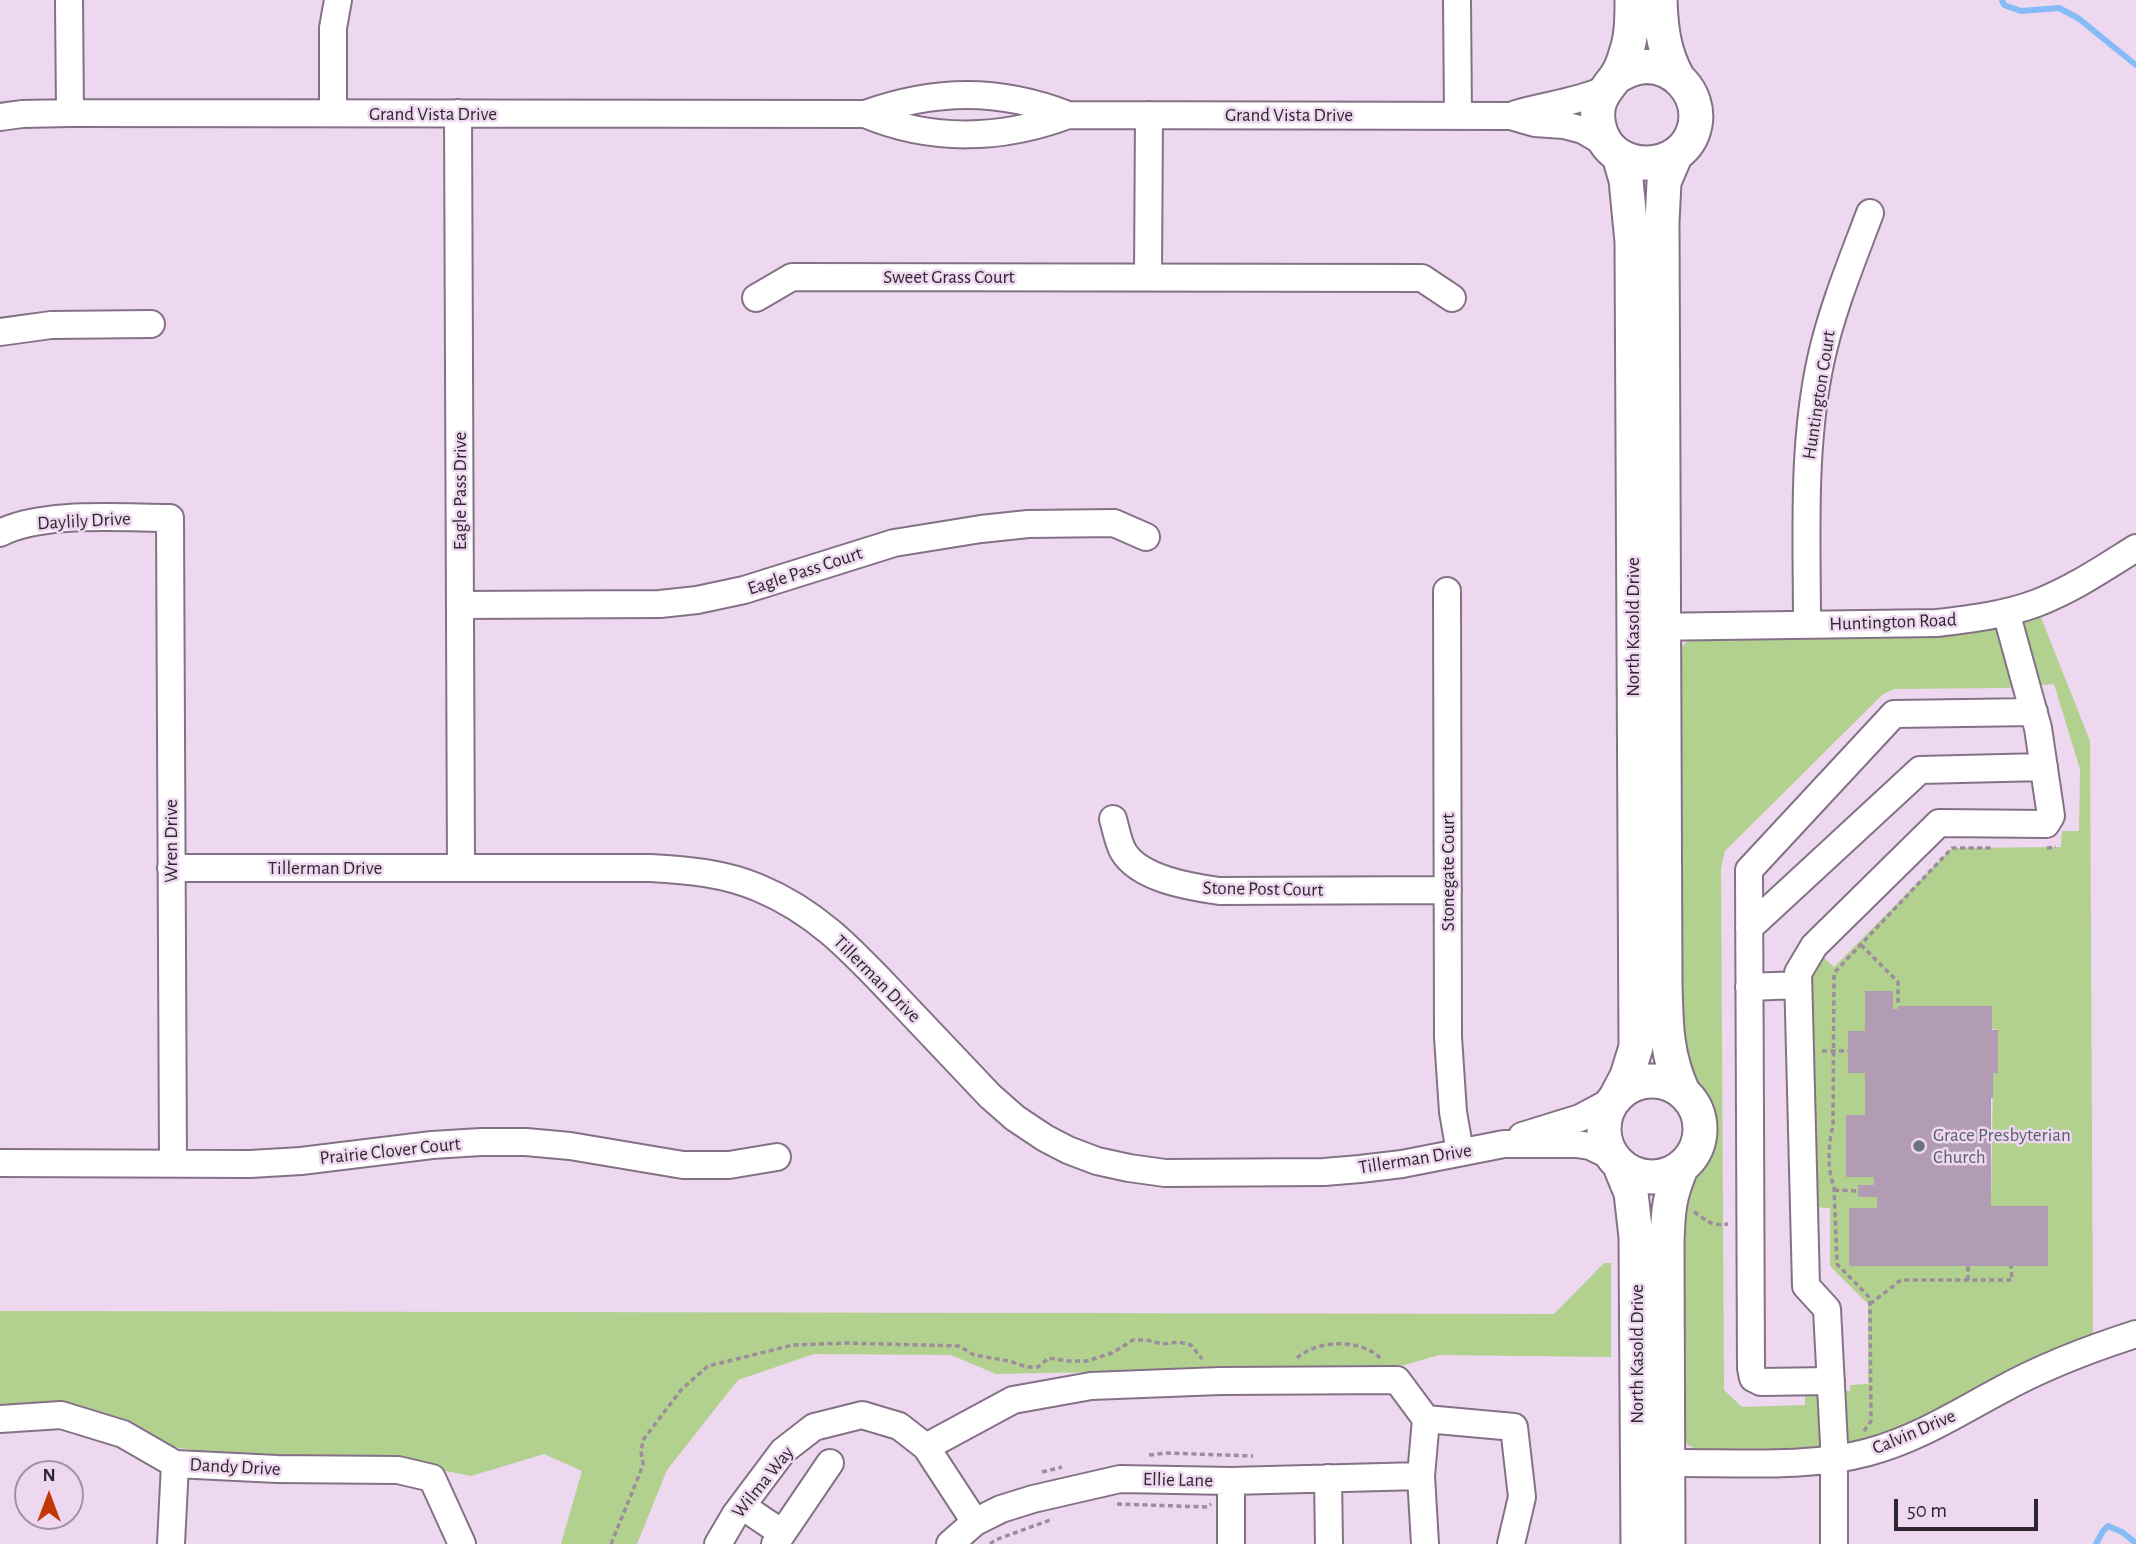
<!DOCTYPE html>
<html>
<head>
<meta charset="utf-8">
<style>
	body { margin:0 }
	#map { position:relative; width:2136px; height:1544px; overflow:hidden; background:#eed8f0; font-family:"Alegreya Sans",sans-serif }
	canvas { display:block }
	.north { position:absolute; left:14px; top:1460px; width:70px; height:70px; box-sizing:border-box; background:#eed8f0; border:2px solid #a291a3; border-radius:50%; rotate:0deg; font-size:19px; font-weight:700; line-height:28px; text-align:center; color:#2f2730 }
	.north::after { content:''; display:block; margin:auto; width:24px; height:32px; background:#c03803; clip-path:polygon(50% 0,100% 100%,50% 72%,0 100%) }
	.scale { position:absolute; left:1894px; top:1499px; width:144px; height:32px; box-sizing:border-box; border:4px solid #2f2730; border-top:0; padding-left:9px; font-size:21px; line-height:24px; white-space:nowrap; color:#2f2730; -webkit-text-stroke:5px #eed8f0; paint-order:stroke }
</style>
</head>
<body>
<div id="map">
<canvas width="2136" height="1544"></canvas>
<div class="north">N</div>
<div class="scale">50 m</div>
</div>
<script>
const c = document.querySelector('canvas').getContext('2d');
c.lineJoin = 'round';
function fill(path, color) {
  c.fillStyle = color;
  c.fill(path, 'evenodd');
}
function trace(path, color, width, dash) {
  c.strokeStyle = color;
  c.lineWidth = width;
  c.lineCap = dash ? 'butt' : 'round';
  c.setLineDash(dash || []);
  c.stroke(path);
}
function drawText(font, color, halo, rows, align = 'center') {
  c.font = font + ' "Alegreya Sans",sans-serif';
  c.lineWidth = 5;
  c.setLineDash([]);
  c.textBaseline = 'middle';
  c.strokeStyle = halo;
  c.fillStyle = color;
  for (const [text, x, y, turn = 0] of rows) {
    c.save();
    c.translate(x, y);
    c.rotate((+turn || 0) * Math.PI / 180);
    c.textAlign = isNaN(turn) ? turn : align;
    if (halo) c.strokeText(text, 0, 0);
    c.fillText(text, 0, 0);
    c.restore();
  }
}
fill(new Path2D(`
	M2040,615L2090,741L2093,1339L1901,1430L1862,1442L1806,1450L1702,1452L1688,1445L1682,1433L1683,1183C1691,1173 1701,1162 1706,1151C1719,1120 1697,1091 1680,1068V649L1688,640L1701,636ZM2054,684L2080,769L2079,831H2062L2061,847L1952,848L1834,967L1822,956L1813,966V1207L1830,1208V1266L1868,1304V1384L1850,1385V1391H1805V1405L1742,1407L1724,1390L1721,868L1725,851L1882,695L1894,689L2006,688ZM1865,991H1892L1893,1009L1998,1030V1072L1993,1073L1991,1206H2048V1266H1849V1209L1877,1208V1197L1858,1196V1186L1874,1185V1177H1846V1115H1865V1073H1848V1031H1865Z
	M1604,1263H1611V1357L1439,1355L1401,1366L996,1374L951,1355L814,1354L738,1380L667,1470L637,1544H561L582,1471L544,1454L471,1476L421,1466L225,1455L173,1447L115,1418L67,1402H37L0,1409V1311L1554,1314Z`), '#b2d08e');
trace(new Path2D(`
	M2002,0L2004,5L2021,11L2059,8L2078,18L2136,65
	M2096,1544L2103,1531L2108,1526L2122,1532L2136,1543`), '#86bcf5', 6);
fill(new Path2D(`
	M1865,991H1893V1009H1898V1006H1992V1030H1998V1073H1993V1098H1991V1206H2048V1266H1849V1208H1877V1197H1858V1185H1874V1177H1846V1115H1865V1073H1848V1031H1865Z`), '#b19cb3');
const minor = new Path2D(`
	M69,0L70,113
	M1457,0L1458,116
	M333,113V28L338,0
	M458,113L461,868
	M865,114C931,142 1002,140 1068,115L1511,116L1535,123L1564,125L1583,130L1607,144
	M1516,114C1546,105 1574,103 1604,90
	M0,117L22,114L70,113L865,114C935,89 999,88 1068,115
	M1148,277L1149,115
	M756,298L792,277L1422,278L1452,298
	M0,332L51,325L151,324
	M0,533C43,511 121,518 170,518L173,1163
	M1447,591L1448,1037L1453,1112L1460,1152
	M460,605L660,604L697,600L744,590L894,543L981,529L1028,524L1114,523L1146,537
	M1807,625C1807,536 1802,446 1821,359C1832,309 1852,261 1870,213
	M1647,627L1937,623C1971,619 2005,615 2037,603C2073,589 2104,568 2136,548
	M1113,819C1116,829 1118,842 1123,851C1139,879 1191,887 1219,891L1448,890
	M171,868H650C687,870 724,873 759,888C819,913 855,954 899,1000C929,1032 960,1064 990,1096L1015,1118L1045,1138L1068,1150L1097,1161L1129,1168L1165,1173L1324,1172L1360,1169L1402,1164L1504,1144H1576L1590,1146L1613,1157
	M1749,928L1920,770L2044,767
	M1749,987L1798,985
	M1522,1136L1580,1118L1612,1101
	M0,1163L250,1164L301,1161L432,1145L481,1142H526L570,1146L683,1165H729L777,1157
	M1831,1381L1761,1382L1753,1378L1751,1368L1749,870L1894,714L2034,712
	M0,1419L61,1415L123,1434L175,1464L277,1469L398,1470L432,1478L462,1544
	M926,1447L1013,1400L1091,1386L1220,1381L1397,1380L1426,1419
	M1651,1472L1668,1463C1733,1462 1807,1469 1869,1452C1917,1439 1956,1414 1999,1391C2042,1367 2089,1349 2136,1334
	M1328,1478L1329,1544
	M1231,1481V1544
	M742,1506L782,1533
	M171,1544L175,1464
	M718,1544L735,1515L783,1451L814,1427L862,1415L899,1426L926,1447L975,1522
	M775,1544L830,1463
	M950,1544L975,1522L1001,1509L1033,1499L1120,1479L1231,1481L1421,1476
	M1425,1544L1421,1476L1426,1419L1514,1427L1522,1497L1511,1544
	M1834,1544V1444L1827,1309L1806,1286L1798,973L1814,946L1939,823L2046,824L2051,816L2038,728L2006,612`);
const major = new Path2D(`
	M1660,0C1661,29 1664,53 1678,78
	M1616,77C1624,72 1632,68 1641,67C1673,63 1701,93 1695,125C1685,175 1609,176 1599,126C1594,104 1603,93 1615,78C1620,71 1624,61 1626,53C1632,37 1632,17 1632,0
	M1676,154L1664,182L1662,222L1665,984C1666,1024 1666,1055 1683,1092
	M1604 1129a48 48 0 1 1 96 0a48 48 0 1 1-96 0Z
	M1617,1095L1627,1076L1636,1047L1632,242L1626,180L1619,156
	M1620,1166L1631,1193L1636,1237L1638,1544
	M1668,1544L1667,1243C1668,1210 1669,1196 1682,1166`);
trace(minor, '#857187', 30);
trace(major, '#857187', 37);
trace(new Path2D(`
	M2047,848L2056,847
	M1861,945L1898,982V1006
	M1822,1051H1848
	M1834,1190L1858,1191
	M1694,1212C1708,1221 1710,1226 1728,1224
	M1968,1280V1266
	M1870,1304L1901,1280H2012L2011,1266
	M1297,1358C1317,1340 1360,1338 1380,1358
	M1864,1431L1871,1421L1870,1298L1837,1264L1834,1187C1827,1168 1828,1145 1833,1126L1834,973L1952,848H1991
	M1149,1455L1166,1453L1253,1456
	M1042,1472L1062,1467
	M1117,1504L1207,1507L1211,1504
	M611,1544L640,1473L643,1463L641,1452L643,1440L681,1390L708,1366L793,1345L846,1343L959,1346L974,1355L1009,1361L1027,1367H1038L1049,1358L1067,1361H1087L1112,1353L1133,1340H1146L1163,1344L1179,1342L1191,1345L1202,1359
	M990,1544L995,1540L1053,1519`), '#9c8c9e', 3.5, [5, 3.5]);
trace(minor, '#fff', 26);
trace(major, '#fff', 33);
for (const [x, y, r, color] of [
	[1919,1146,7,"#6b7280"]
]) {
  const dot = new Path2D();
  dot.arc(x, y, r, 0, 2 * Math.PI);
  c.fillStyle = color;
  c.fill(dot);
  trace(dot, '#eed8f0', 2.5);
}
drawText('19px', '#2f2730', '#eed8f0', [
	["Grand Vista Drive",433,114],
	["Grand Vista Drive",1289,115],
	["Sweet Grass Court",949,277],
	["Huntington Court",1819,395,-81],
	["Eagle Pass Drive",460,491,-90],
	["Daylily Drive",84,521,-3],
	["Eagle Pass Court",805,571,-18],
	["Huntington Road",1893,622,-2],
	["North Kasold Drive",1633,627,-90],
	["Wren Drive",171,841,-90],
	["Tillerman Drive",325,868],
	["Stonegate Court",1448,872,-90],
	["Stone Post Court",1263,889,1],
	["Tillerman Drive",877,979,45],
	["Prairie Clover Court",390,1151,-6],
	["Tillerman Drive",1415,1159,-9],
	["North Kasold Drive",1637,1354,-90],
	["Calvin Drive",1914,1432,-23],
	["Dandy Drive",235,1467,3],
	["Ellie Lane",1178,1480,1],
	["Wilma Way",763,1482,-51]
]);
drawText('19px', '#5b616d', '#eed8f0', [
	["Grace Presbyterian",1933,1135],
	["Church",1933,1157]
], 'left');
</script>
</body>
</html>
